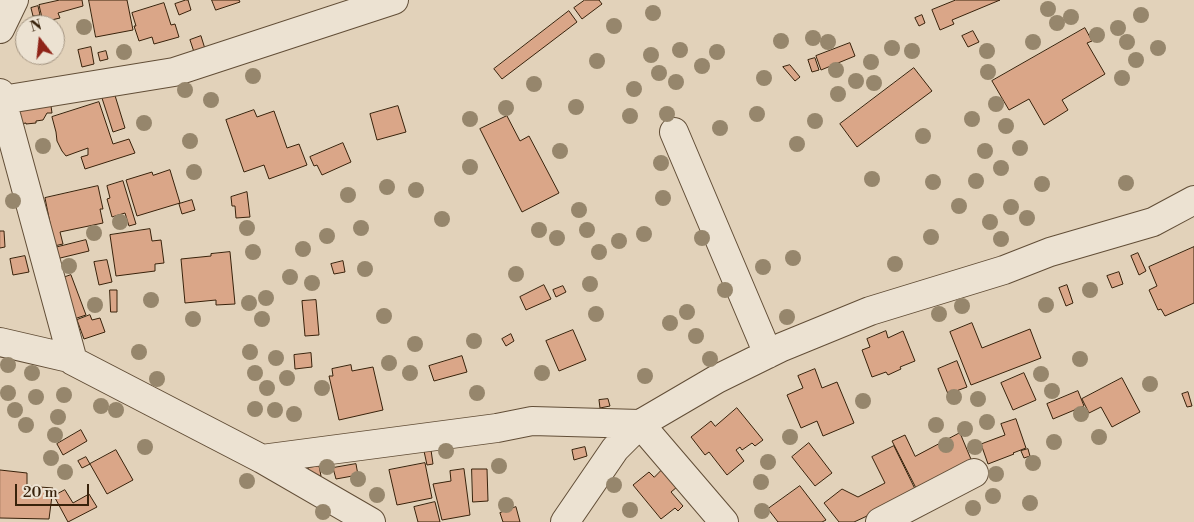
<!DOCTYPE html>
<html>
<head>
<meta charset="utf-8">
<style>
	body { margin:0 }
	#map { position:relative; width:1194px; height:522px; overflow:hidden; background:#e2d2ba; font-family:"Libre Bodoni",serif }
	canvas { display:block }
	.north { position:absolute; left:15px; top:15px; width:50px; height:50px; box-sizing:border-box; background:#ece2d2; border:1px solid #a49582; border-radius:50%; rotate:344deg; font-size:14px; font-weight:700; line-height:20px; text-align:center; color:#38220b }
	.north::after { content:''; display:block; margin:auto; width:18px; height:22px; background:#8f2418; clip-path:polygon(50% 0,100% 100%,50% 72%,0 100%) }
	.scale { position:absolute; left:15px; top:484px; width:74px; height:22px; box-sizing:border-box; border:2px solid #38220b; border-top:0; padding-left:6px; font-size:15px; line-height:18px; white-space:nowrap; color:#38220b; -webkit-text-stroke:4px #ece2d2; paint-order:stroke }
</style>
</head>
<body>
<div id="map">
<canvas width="1194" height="522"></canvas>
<div class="north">N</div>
<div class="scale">20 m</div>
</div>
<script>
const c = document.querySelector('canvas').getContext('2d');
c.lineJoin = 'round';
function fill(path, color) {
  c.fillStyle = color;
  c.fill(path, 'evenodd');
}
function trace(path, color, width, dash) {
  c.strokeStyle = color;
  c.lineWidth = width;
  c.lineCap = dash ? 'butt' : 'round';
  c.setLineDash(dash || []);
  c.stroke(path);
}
const building = new Path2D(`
	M60,0H82L83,6L58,13L60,18L43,22L39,5Z
	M89,0H127L133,30L96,37Z
	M186,0H188L191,10L179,15L175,4Z
	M212,0H239L240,2L216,10Z
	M585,0H599L602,4L582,19L574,8Z
	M956,0H1000L952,20L954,24L940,30L932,10Z
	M164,3L171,25L175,24L179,37L154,44L152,37L139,41L134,26H136L132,13Z
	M38,6L40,15L33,16L31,8Z
	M569,11L577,22L502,79L494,69Z
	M922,15L925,23L919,26L915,18Z
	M1085,28L1092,41L1087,43L1105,74L1062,100L1068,110L1044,125L1029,99L1009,110L992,81Z
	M973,31L979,42L968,47L962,36Z
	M201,36L206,52L195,55L190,40Z
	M850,43L855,56L821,70L816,56Z
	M91,47L94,64L82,67L78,50Z
	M106,51L108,59L100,61L98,53Z
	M815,58L819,70L812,72L808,60Z
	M790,65L800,77L795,81L783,67Z
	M914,68L932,91L857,147L840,124Z
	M113,89L125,128L113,132L100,92Z
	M50,99L52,113H47L43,120L36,121V123L26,124V123L20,124L17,104Z
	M99,102L113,144L129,139L135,153L85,169L81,157L88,155V148L66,156L62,151L57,141L56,132L52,117Z
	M398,106L406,132L377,140L370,114Z
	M254,110L257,117L274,111L287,148L299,144L307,165L269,179L264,165L244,172L226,120Z
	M507,116L520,141L529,136L559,193L522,212L480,129Z
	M343,143L351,162L322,175L317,165L314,166L310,157Z
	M170,170L180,203L137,216L126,180L152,172L153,175Z
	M123,181L136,224L129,226L125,213L112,217L107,199L110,198L107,186Z
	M98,186L103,209H100L103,223L60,232L63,244L45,248L52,233L45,198Z
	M247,192L250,217L236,218L235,206H232L231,197Z
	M192,200L195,210L182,214L179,204Z
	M150,229L152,241L161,240L164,263L155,264V271L116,276L110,235Z
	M0,231H4L5,247L0,248Z
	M86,240L89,251L52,260L50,249Z
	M1194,247V303L1165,316L1161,309L1158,310L1149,290L1157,286L1149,267Z
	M230,252L235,304L216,305V300L185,303L181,259L211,256V254Z
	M1138,253L1146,271L1139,275L1131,256Z
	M25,256L29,272L13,275L10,259Z
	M107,260L112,282L99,285L94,262Z
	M343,261L345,272L334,274L331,264Z
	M1119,272L1123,284L1112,288L1107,276Z
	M71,275L86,315L71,320L57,280Z
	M544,285L551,299L526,310L520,297Z
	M1067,285L1073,303L1066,306L1059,288Z
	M563,286L566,292L556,297L553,290Z
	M110,290H117V312H111Z
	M316,300L319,335L305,336L302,301Z
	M90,315L92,320L100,318L105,332L84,339L77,320Z
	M972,323L982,348L1030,329L1041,358L971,385L950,332Z
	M573,330L586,360L559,371L546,341Z
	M886,331L888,338L903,331L915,361L900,367L901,369L888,375L886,372L872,377L862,350L870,347L867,339Z
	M511,334L514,341L506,346L502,339Z
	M311,353L312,367L295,369L294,355Z
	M462,356L467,372L434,381L429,366Z
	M957,361L967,387L948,394L938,369Z
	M351,365L352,371L373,367L383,410L339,420L329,376H333L332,369Z
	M815,369L822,388L837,382L854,423L823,436L817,421L801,428L787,395L803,388L798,376Z
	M1024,373L1036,400L1013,410L1001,383Z
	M1122,378L1140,412L1112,427L1101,407L1089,413L1082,399Z
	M1078,391L1084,406L1053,419L1047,404Z
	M1188,392L1192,406L1187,407L1182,394Z
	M608,399L610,406L600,408L599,400Z
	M737,408L763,440L755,446L752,443L742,450L740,447L736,450L744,461L727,475L709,452L705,455L691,437L711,421L715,426Z
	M1016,419L1026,448L1013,453L1014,454L988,464L981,444L1005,435L1001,424Z
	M81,430L87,441L63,455L57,444Z
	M960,433L973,464L918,492L892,441L905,435L915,456Z
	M809,443L832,473L815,486L792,457Z
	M894,446L917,493L854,522H839L824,503L842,489L858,497L885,483L872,457Z
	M585,447L587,456L574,460L572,450Z
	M1028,449L1030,456L1024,458L1021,451Z
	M116,450L133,480L107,494L90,464Z
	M431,450L433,464L427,465L424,451Z
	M86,457L90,464L82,468L78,461Z
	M425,463L432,498L397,505L389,470Z
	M356,464L358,475L336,479L333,468Z
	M319,466L321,476L310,478L308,468Z
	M464,469L470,515L442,520L433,484L451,481L450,471Z
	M472,469H487L488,501L473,502Z
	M0,470L27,473V486L53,488L49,519L0,518Z
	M662,470L677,487L671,492L683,506L678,511L675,508L661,519L633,485L649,472L654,477Z
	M800,486L826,520L822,522H778L768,509Z
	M65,490L73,503L89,494L97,507L68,522L54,496Z
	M435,502L440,522H418L414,507Z
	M516,507L520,522H503L500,513Z`);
fill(building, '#daa688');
trace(building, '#38220b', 1);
const minor = new Path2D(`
	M0,29L14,0
	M0,93L73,361
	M2,100L174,72L394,0
	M674,132L768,354
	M0,342L69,358L73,361L262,459L371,522
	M262,459L497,428L532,421L640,424L717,379L782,347L870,311L1004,270L1050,252L1153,222L1194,200
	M565,522L615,449L640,424L724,522
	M880,522L974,473`);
trace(minor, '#624e37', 30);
trace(minor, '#ece2d2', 28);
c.fillStyle = '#96866c';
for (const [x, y] of [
	[1048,9],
	[653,13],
	[1141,15],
	[1071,17],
	[1057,23],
	[614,26],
	[84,27],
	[1118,28],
	[1097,35],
	[813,38],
	[781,41],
	[828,42],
	[1033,42],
	[1127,42],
	[892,48],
	[1158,48],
	[680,50],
	[912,51],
	[987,51],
	[124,52],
	[717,52],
	[651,55],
	[1136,60],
	[597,61],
	[871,62],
	[702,66],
	[836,70],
	[988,72],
	[659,73],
	[253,76],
	[764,78],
	[1122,78],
	[856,81],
	[676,82],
	[874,83],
	[534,84],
	[634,89],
	[185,90],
	[838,94],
	[211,100],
	[996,104],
	[576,107],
	[506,108],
	[667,114],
	[757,114],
	[630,116],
	[470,119],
	[972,119],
	[815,121],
	[144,123],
	[1006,126],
	[720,128],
	[923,136],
	[190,141],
	[797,144],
	[43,146],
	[1020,148],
	[560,151],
	[985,151],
	[661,163],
	[470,167],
	[1001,168],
	[194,172],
	[872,179],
	[976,181],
	[933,182],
	[1126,183],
	[1042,184],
	[387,187],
	[416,190],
	[348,195],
	[663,198],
	[13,201],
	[959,206],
	[1011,207],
	[579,210],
	[1027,218],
	[442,219],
	[120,222],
	[990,222],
	[247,228],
	[361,228],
	[539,230],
	[587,230],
	[94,233],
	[644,234],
	[327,236],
	[931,237],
	[557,238],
	[702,238],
	[1001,239],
	[619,241],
	[303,249],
	[253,252],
	[599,252],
	[793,258],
	[895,264],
	[69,266],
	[763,267],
	[365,269],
	[516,274],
	[290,277],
	[312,283],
	[590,284],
	[725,290],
	[1090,290],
	[266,298],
	[151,300],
	[249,303],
	[95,305],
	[1046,305],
	[962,306],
	[687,312],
	[596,314],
	[939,314],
	[384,316],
	[787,317],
	[193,319],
	[262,319],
	[670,323],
	[696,336],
	[474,341],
	[415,344],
	[139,352],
	[250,352],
	[276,358],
	[710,359],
	[1080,359],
	[389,363],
	[8,365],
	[32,373],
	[255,373],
	[410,373],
	[542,373],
	[1041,374],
	[645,376],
	[287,378],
	[157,379],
	[1150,384],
	[267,388],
	[322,388],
	[1052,391],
	[8,393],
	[477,393],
	[64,395],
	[36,397],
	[954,397],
	[978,399],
	[863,401],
	[101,406],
	[255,409],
	[15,410],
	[116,410],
	[275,410],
	[294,414],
	[1081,414],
	[58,417],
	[987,422],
	[26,425],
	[936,425],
	[965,429],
	[55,435],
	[790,437],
	[1099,437],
	[1054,442],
	[946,445],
	[145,447],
	[975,447],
	[446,451],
	[51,458],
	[768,462],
	[1033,463],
	[499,466],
	[327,467],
	[65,472],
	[996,474],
	[358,479],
	[247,481],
	[761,482],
	[614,485],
	[377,495],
	[993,496],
	[1030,503],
	[506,505],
	[973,508],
	[630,510],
	[762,511],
	[323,512]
]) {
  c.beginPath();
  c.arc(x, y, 8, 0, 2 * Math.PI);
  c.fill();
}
</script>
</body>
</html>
